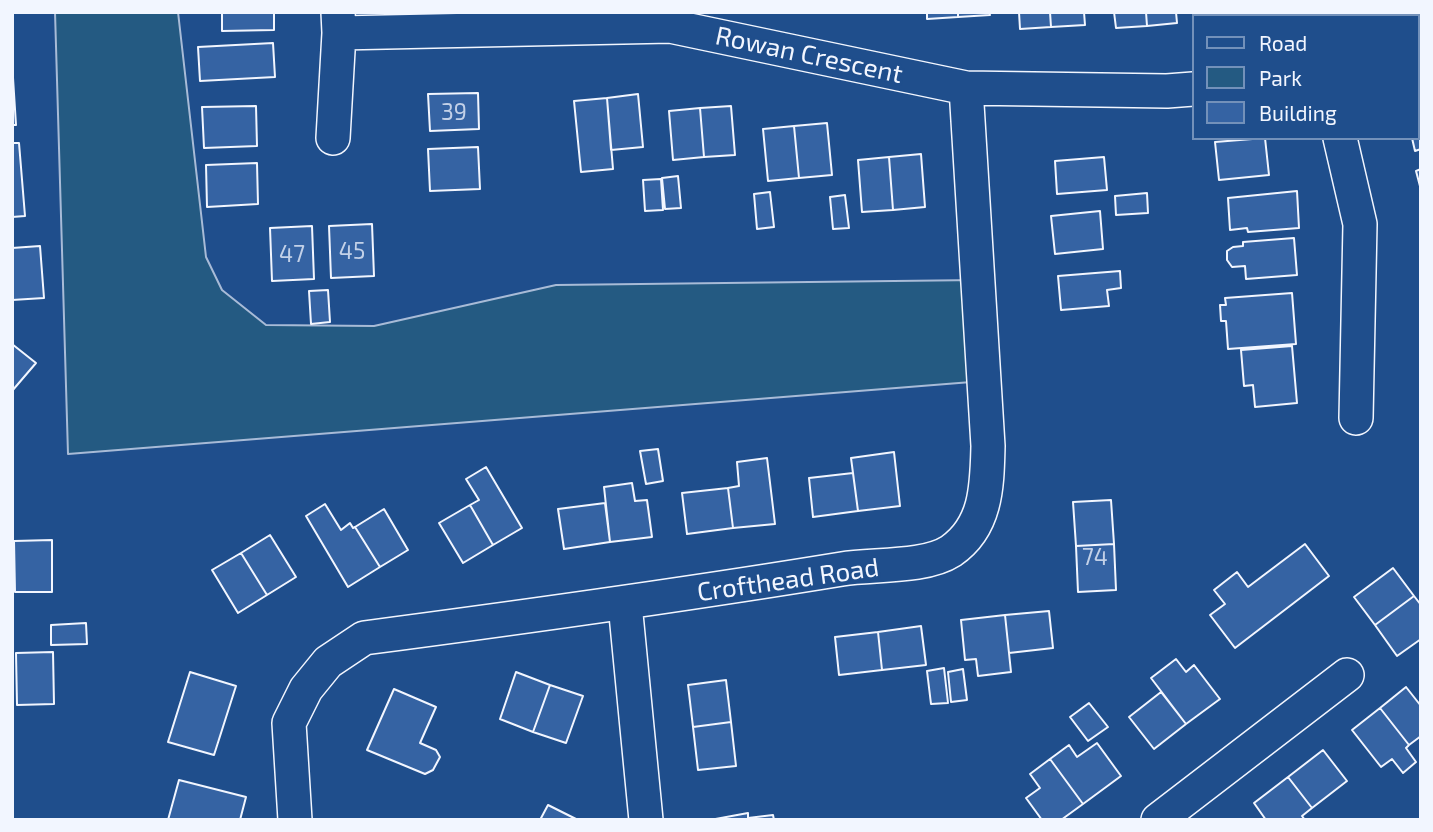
<!DOCTYPE html>
<html>
<head>
<meta charset="utf-8">
<style>
	body { margin:0 }
	#map { position:relative; width:1433px; height:832px; overflow:hidden; background:#1f4e8c; font-family:"Exo 2",sans-serif }
	canvas { display:block }
	.frame { position:absolute; inset:0; border:14px solid #f2f6ff; pointer-events:none }
	.legend { position:absolute; left:1192px; top:14px; width:228px; height:126px; box-sizing:border-box; background:#1f4e8c; border:2px solid #7391ba; margin:0; padding:9px 12px; list-style:none; font-size:21px; color:#f2f6ff }
	.legend li { display:flex; align-items:center; gap:14px; height:35px }
	.legend b { width:35px; border:2px solid #7391ba }
</style>
</head>
<body>
<div id="map">
<canvas width="1433" height="832"></canvas>
<div class="frame"></div>
<ul class="legend">
<li><b style="height:9px;background:#1f4e8c"></b>Road</li>
<li><b style="height:19px;background:#245a82"></b>Park</li>
<li><b style="height:19px;background:#3563a3"></b>Building</li>
</ul>
</div>
<script>
const c = document.querySelector('canvas').getContext('2d');
c.lineJoin = 'round';
function fill(path, color) {
  c.fillStyle = color;
  c.fill(path, 'evenodd');
}
function trace(path, color, width, dash) {
  c.strokeStyle = color;
  c.lineWidth = width;
  c.lineCap = dash ? 'butt' : 'round';
  c.setLineDash(dash || []);
  c.stroke(path);
}
function drawText(font, color, halo, rows, align = 'center') {
  c.font = font + ' "Exo 2",sans-serif';
  c.lineWidth = 5;
  c.setLineDash([]);
  c.textBaseline = 'middle';
  c.strokeStyle = halo;
  c.fillStyle = color;
  for (const [text, x, y, turn = 0] of rows) {
    c.save();
    c.translate(x, y);
    c.rotate((+turn || 0) * Math.PI / 180);
    c.textAlign = isNaN(turn) ? turn : align;
    if (halo) c.strokeText(text, 0, 0);
    c.fillText(text, 0, 0);
    c.restore();
  }
}
const green = new Path2D(`
	M55,12H178L206,257L222,290L266,325L374,326L556,285L978,280L984,381L68,454Z`);
fill(green, '#245a82');
trace(green, '#a8bbd7', 2);
const building = new Path2D(`
	M222,12H274V30L222,31Z
	M927,12H958V17L927,19Z
	M958,12H989L990,15L958,17Z
	M1019,12H1050L1051,27L1020,29Z
	M1050,12H1084L1085,25L1051,27Z
	M1114,12H1146L1147,26L1116,28Z
	M1146,12H1176L1177,23L1147,26Z
	M1206,12H1237V16H1206Z
	M1237,12H1269V16H1237Z
	M273,43L275,77L200,81L198,47Z
	M12,62L16,125H12Z
	M478,93L479,129L430,131L428,94Z
	M638,94L643,147L611,150L607,98Z
	M607,98L613,169L581,172L574,101Z
	M256,106L257,146L204,148L202,107Z
	M731,106L735,155L704,157L700,108Z
	M700,108L704,157L673,160L669,111Z
	M1421,112V149L1415,151L1412,138H1417V113Z
	M827,123L832,175L799,178L794,126Z
	M794,126L799,178L768,181L763,129Z
	M1265,138L1269,175L1219,180L1215,142Z
	M12,143H19L25,216L12,217Z
	M478,147L480,189L430,191L428,149Z
	M921,154L925,207L893,210L889,157Z
	M889,157L893,210L862,212L858,160Z
	M1104,157L1107,190L1057,194L1055,161Z
	M257,163L258,204L207,207L206,165Z
	M1421,169V190L1416,171Z
	M678,176L681,208L665,209L662,178Z
	M661,179L663,210L645,211L643,180Z
	M1297,191L1299,228L1248,232L1247,228L1230,230L1228,198Z
	M770,192L774,227L757,229L754,194Z
	M1147,193L1148,213L1116,215L1115,196Z
	M845,195L849,228L833,229L830,197Z
	M1100,211L1103,249L1055,254L1051,216Z
	M372,224L374,276L331,278L329,226Z
	M312,226L314,279L272,281L270,228Z
	M1294,238L1297,275L1246,279L1245,266L1232,267L1227,260V251L1233,247L1243,246V242Z
	M40,246L44,298L12,300V248Z
	M1120,271L1121,288L1107,290L1109,306L1061,310L1058,276Z
	M328,290L330,322L311,324L309,291Z
	M1292,293L1296,344L1228,349L1226,321H1221L1220,305H1226L1225,298Z
	M12,344L36,363L12,391Z
	M1292,346L1297,403L1255,407L1253,385L1244,386L1241,350Z
	M658,449L663,481L646,484L640,451Z
	M894,452L900,506L858,511L851,458Z
	M767,458L775,524L733,528L728,488L739,486L737,462Z
	M486,467L522,528L493,545L470,505L479,500L466,479Z
	M853,473L858,511L813,517L809,478Z
	M632,483L635,501L647,500L652,537L610,542L604,487Z
	M728,488L733,528L687,534L682,493Z
	M1111,500L1114,544L1076,546L1073,502Z
	M605,503L610,542L564,549L558,509Z
	M325,504L341,530L350,523L353,528L355,527L380,567L348,587L306,516Z
	M470,505L493,545L463,563L439,523Z
	M384,509L408,550L380,567L355,527Z
	M270,535L296,577L267,595L241,553Z
	M52,540V592H15L14,541Z
	M1114,544L1116,590L1078,592L1076,546Z
	M1305,544L1329,576L1235,648L1210,615L1225,604L1214,590L1237,572L1248,587Z
	M241,553L267,595L238,613L212,570Z
	M1393,568L1414,596L1375,625L1354,597Z
	M1414,596L1421,605V639L1397,656L1375,625Z
	M1049,611L1053,648L1009,653L1005,615Z
	M1005,615L1011,672L978,676L976,659L965,660L961,620Z
	M86,623L87,644L51,645V625Z
	M921,626L926,665L882,670L878,632Z
	M878,632L882,670L839,675L835,637Z
	M53,652L54,704L17,705L16,653Z
	M1176,659L1186,672L1194,665L1220,699L1186,724L1151,678Z
	M944,668L948,703L931,704L927,671Z
	M963,669L967,700L951,702L948,672Z
	M190,672L236,686L214,755L168,742Z
	M516,672L550,685L533,732L500,719Z
	M726,680L731,722L693,727L688,685Z
	M550,685L583,696L566,743L533,732Z
	M1406,687L1421,706V736L1409,745L1380,708Z
	M394,689L436,707L420,743L436,750L440,757L433,770L425,774L367,750Z
	M1161,692L1186,724L1154,749L1129,717Z
	M1089,703L1108,727L1088,741L1070,717Z
	M1380,708L1409,745L1406,748L1416,762L1403,773L1392,759L1381,767L1352,730Z
	M731,722L736,766L698,770L693,727Z
	M1097,743L1121,776L1083,804L1050,759L1069,745L1077,757Z
	M1323,750L1347,781L1312,808L1288,777Z
	M1050,759L1083,804L1061,820H1042L1026,798L1040,788L1030,774Z
	M1288,777L1312,808L1302,816L1305,820H1266L1254,803Z
	M179,780L246,797L240,820H168Z
	M548,805L578,820H540Z
	M748,813V818L773,815L774,820H710Z`);
fill(building, '#3563a3');
trace(building, '#f2f6ff', 2);
const minor = new Path2D(`
	M339,33L670,26L966,88L1167,91L1193,89
	M1417,53L1421,52
	M333,138L339,33L338,12
	M1340,138L1360,224L1356,418
	M625,604L646,820
	M295,820L289,723L306,689L328,662L364,638C524,617 683,595 842,569C873,564 925,568 951,551C987,526 987,485 988,446L966,88
	M1158,820L1347,675`);
trace(minor, '#f2f6ff', 36);
trace(minor, '#1f4e8c', 33);
drawText('23px', '#c3d1e8', null, [
	["39",454,112],
	["45",352,251],
	["47",292,254],
	["74",1095,557]
]);
drawText('26px', '#f2f6ff', '#1f4e8c', [
	["Rowan Crescent",809,55,12],
	["Crofthead Road",788,580,-8]
]);
</script>
</body>
</html>
